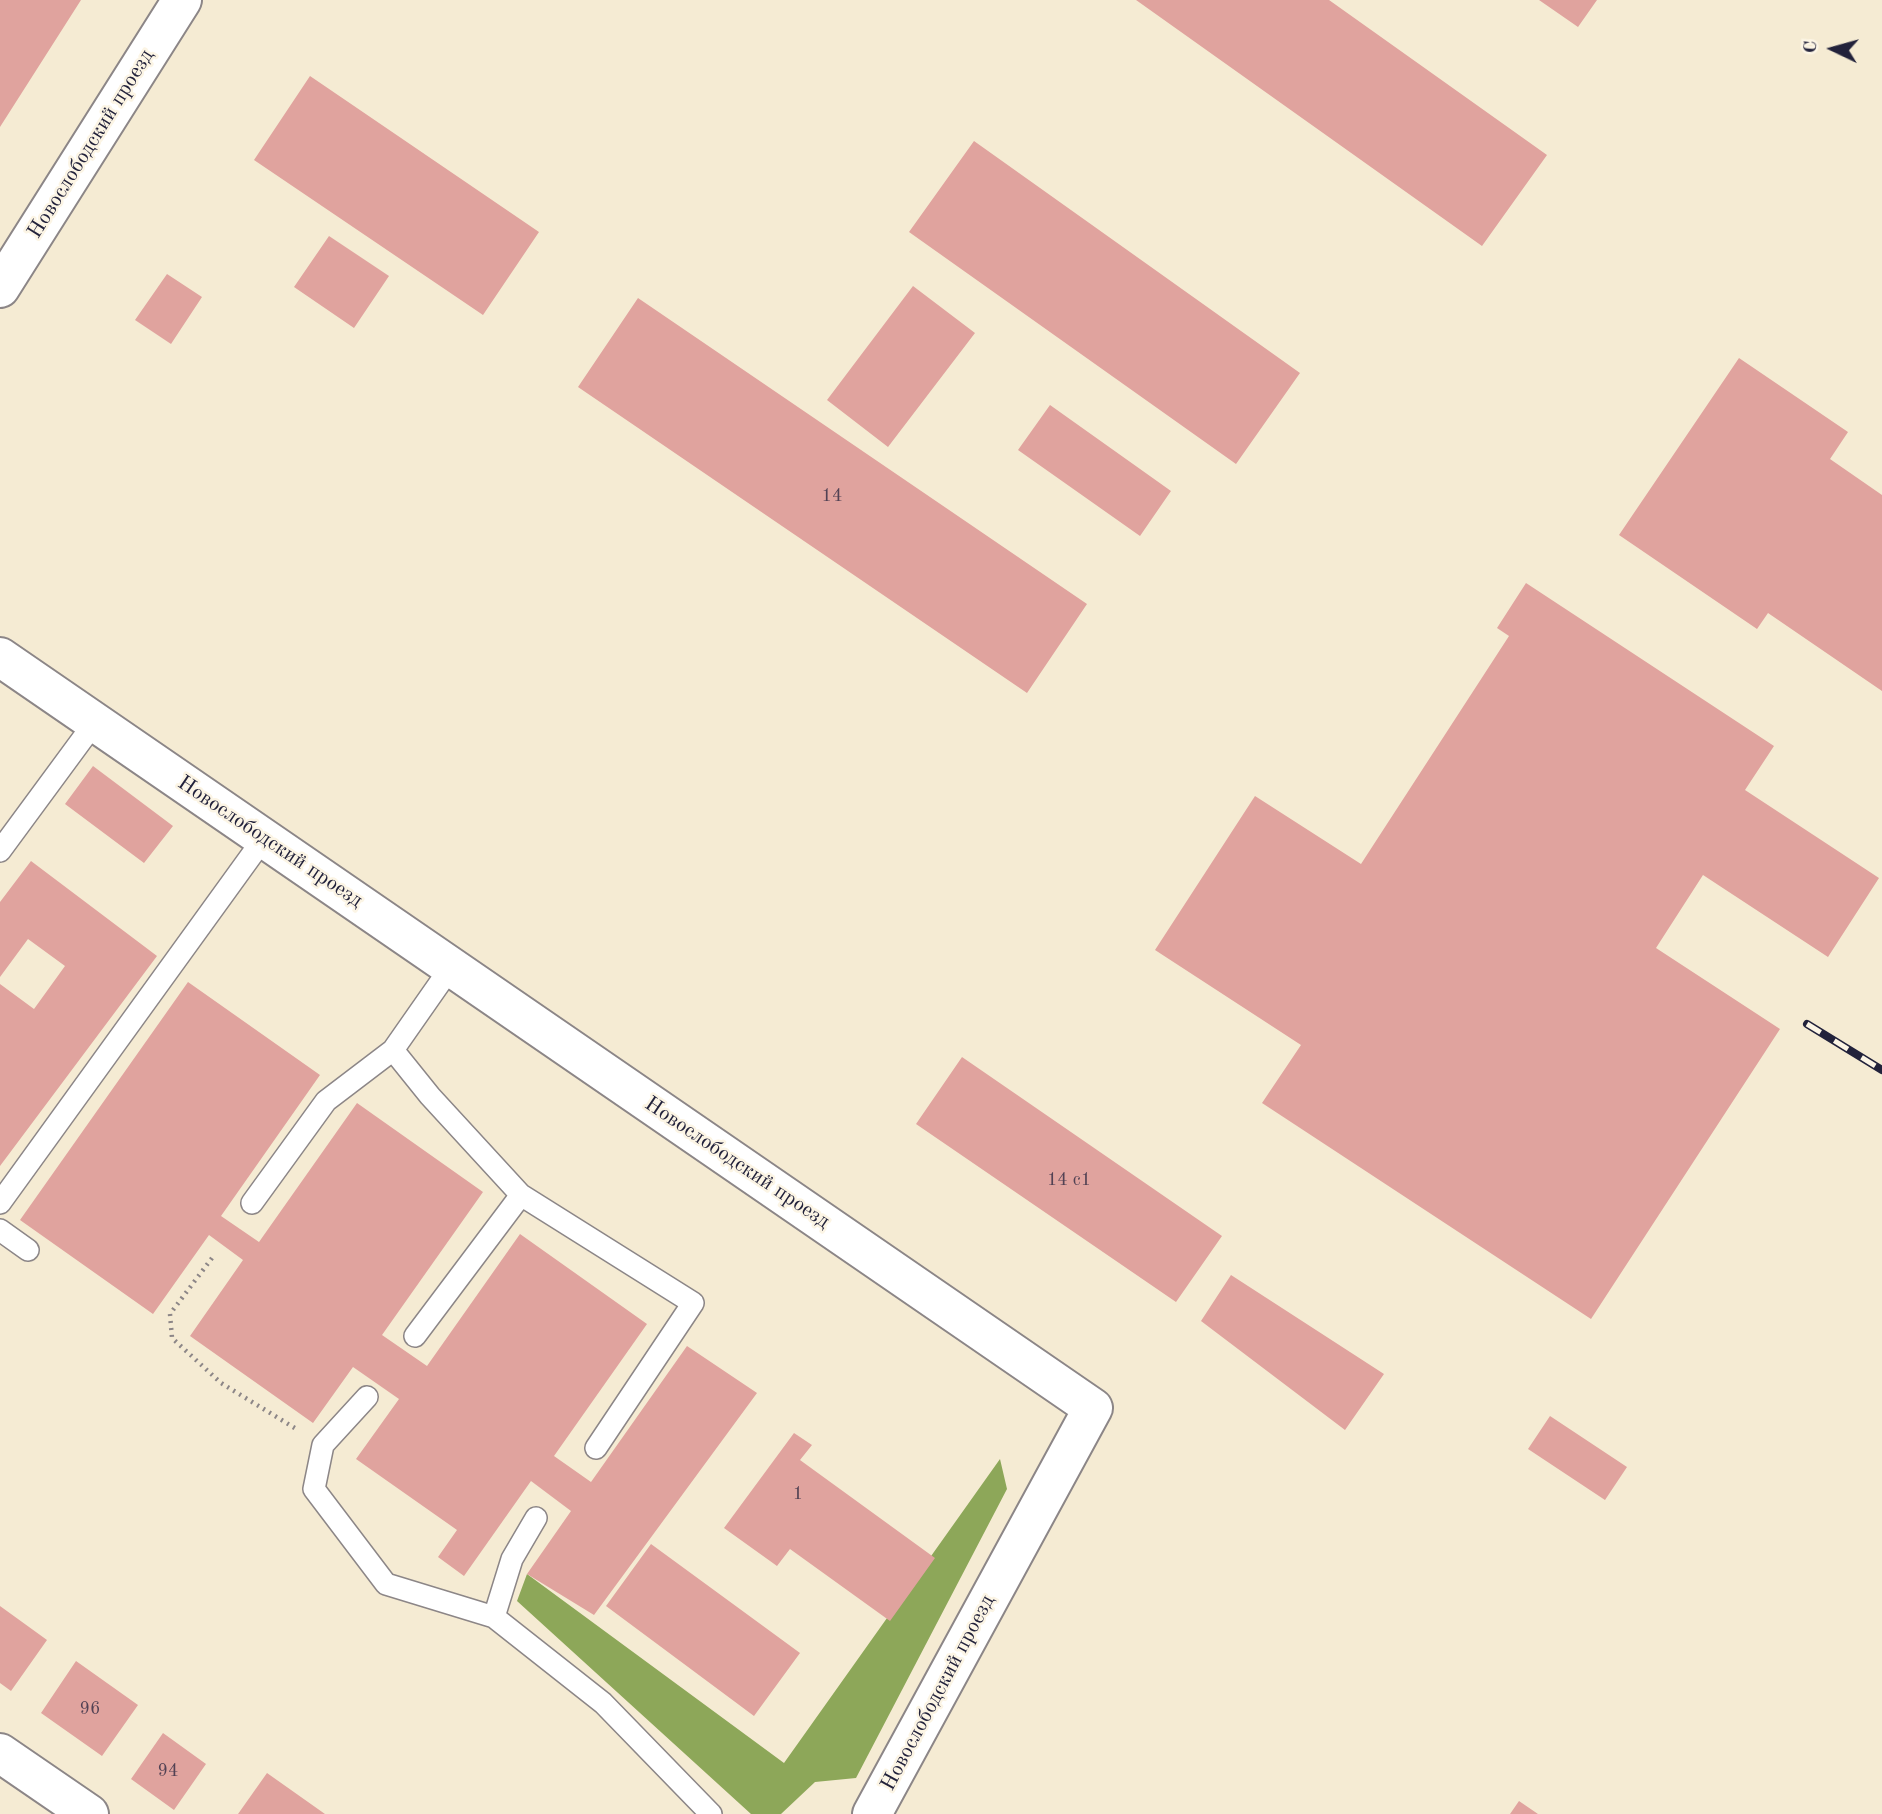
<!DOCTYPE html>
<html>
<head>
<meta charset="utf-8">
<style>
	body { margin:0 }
	#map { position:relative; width:1882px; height:1814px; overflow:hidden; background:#f5ebd3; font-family:"Old Standard TT",serif }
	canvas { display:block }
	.north { position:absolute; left:1798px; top:14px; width:70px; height:70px; -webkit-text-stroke:5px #fcf5e5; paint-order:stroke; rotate:275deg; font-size:19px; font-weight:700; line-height:28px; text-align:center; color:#22223b }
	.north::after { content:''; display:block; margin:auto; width:24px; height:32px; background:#22223b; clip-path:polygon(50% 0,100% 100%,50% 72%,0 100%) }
</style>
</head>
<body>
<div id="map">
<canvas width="1882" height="1814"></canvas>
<div class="north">С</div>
</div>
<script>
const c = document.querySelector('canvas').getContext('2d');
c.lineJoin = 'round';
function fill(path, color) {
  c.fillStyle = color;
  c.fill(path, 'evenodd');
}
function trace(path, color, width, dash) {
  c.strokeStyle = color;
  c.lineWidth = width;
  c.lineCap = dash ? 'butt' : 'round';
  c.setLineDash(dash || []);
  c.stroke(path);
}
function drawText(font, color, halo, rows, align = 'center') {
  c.font = font + ' "Old Standard TT",serif';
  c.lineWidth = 5;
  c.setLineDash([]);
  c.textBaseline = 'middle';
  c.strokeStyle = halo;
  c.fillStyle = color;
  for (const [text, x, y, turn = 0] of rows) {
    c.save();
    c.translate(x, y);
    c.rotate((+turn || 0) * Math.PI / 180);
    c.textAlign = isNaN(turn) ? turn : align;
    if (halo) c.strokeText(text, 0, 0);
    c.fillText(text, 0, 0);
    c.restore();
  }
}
fill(new Path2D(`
	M1000,1459L1007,1489L856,1778L815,1782L781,1814H751L517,1601L527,1574L784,1763Z`), '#8da759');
fill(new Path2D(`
	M0,0H81L0,127Z
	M1136,0H1329L1547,155L1482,246Z
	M1539,0H1597L1578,27Z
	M310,76L539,232L483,315L254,160Z
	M974,141L1300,373L1236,464L909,232Z
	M329,236L389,276L354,328L294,287Z
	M167,274L202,297L171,344L135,320Z
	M913,286L975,333L888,447L827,400Z
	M638,298L1087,604L1027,693L578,387Z
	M1739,358L1848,432L1830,459L1882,495V691L1768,613L1757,629L1619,535Z
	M1050,405L1171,491L1140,536L1018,450Z
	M1526,583L1774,746L1745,790L1879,878L1828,957L1703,875L1656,948L1780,1029L1591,1319L1262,1103L1301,1045L1155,950L1255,796L1361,864L1509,636L1497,628Z
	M93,766L173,826L144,863L65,804Z
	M31,861L157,956L0,1166V984L34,1009L65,966L28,939L0,977V902Z
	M188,982L320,1075L221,1216L259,1242L357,1103L483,1192L382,1335L427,1366L520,1234L647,1324L554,1456L591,1482L687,1346L757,1393L594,1615L527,1574L571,1511L531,1481L464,1576L438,1557L457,1530L356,1459L399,1399L353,1367L313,1423L190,1336L243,1260L209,1235L153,1314L20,1220Z
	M962,1057L1222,1236L1176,1302L916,1124Z
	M1231,1275L1384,1374L1345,1430L1201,1321Z
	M1550,1416L1627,1467L1605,1500L1528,1449Z
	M794,1433L812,1445L800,1460L935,1558L890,1621L790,1549L777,1566L724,1528Z
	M651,1544L800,1653L754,1716L606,1606Z
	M0,1606L47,1640L11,1691L0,1683Z
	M76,1661L138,1705L102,1756L41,1713Z
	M163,1733L206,1764L174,1810L131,1779Z
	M267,1773L325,1814H238Z
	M1519,1801L1538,1814H1510Z`), '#e0a39e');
const service = new Path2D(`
	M0,851L95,722
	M521,1195L693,1303L596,1448
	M0,1203L264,838
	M252,1203L326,1101L393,1050
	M0,1230L28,1250
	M415,1336L521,1195L430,1096L393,1050L451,967
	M367,1397L323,1445L314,1489L386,1584L494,1617L603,1703L711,1814
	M494,1617L512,1559L536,1518`);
const minor = new Path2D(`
	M0,288L182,0
	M0,657L1093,1408L872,1814
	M0,1753L89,1814`);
trace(service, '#8c8687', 24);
trace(minor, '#8c8687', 42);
trace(new Path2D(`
	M212,1258L170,1314L172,1338L221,1383L298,1430`), '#8c8687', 4.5, [2, 5]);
trace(service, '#fff', 21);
trace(minor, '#fff', 38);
const rail = new Path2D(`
	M1807,1024L1882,1070`);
trace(rail, '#22223b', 8);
trace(rail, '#fcf5e5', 5, [16]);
drawText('18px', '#524254', null, [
	["14",832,496],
	["14 с1",1069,1180],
	["1",798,1494],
	["96",90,1709],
	["94",168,1771]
]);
drawText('21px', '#22223b', '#fcf5e5', [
	["Новослободский проезд",91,144,-58],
	["Новослободский проезд",270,842,34],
	["Новослободский проезд",737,1163,34],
	["Новослободский проезд",938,1693,-62]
]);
</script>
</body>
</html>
